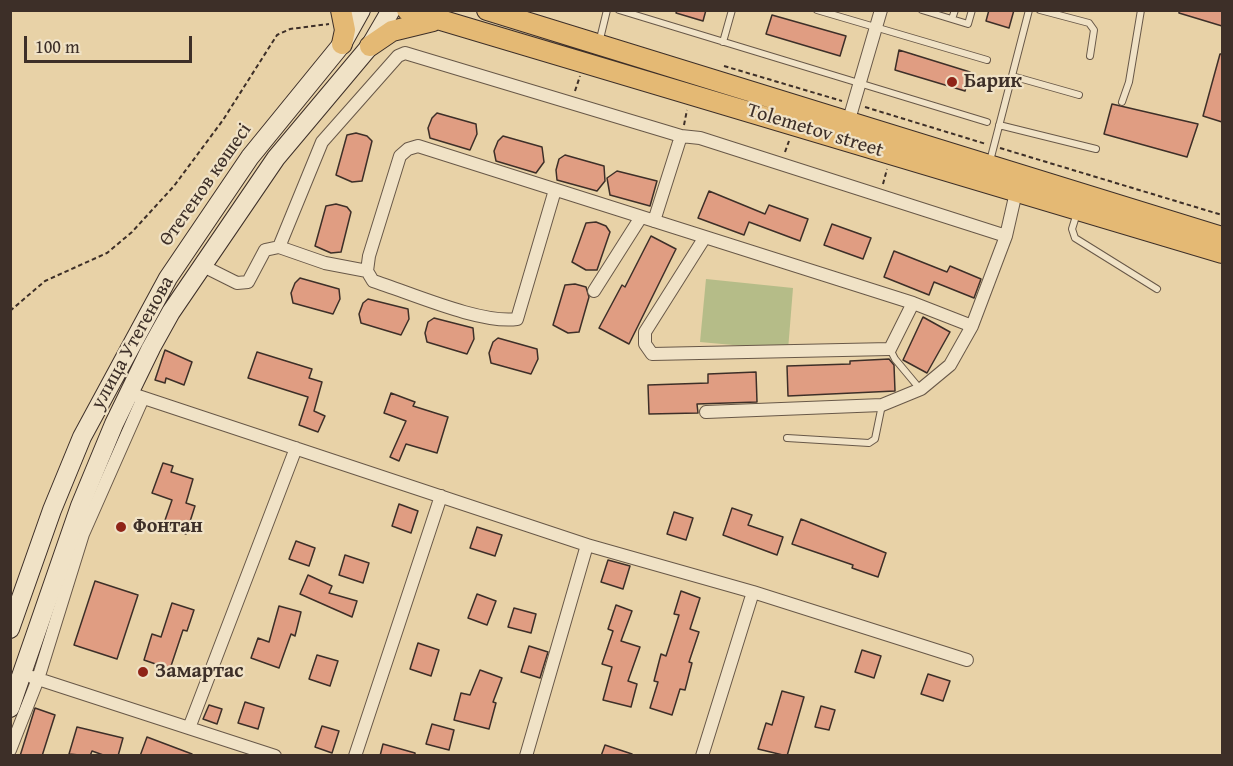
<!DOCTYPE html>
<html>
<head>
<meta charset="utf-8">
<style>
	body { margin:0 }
	#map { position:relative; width:1233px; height:766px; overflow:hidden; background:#e8d2a7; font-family:"Gentium Book Plus",serif }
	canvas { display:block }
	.frame { position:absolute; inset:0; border:12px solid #3d2f28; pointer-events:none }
	.scale { position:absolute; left:24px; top:36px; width:168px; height:27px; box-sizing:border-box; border:3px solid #3d2f28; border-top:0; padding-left:8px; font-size:18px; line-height:21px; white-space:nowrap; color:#3d2f28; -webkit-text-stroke:4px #f0e2c6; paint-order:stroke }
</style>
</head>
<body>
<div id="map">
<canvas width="1233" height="766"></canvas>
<div class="frame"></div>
<div class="scale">100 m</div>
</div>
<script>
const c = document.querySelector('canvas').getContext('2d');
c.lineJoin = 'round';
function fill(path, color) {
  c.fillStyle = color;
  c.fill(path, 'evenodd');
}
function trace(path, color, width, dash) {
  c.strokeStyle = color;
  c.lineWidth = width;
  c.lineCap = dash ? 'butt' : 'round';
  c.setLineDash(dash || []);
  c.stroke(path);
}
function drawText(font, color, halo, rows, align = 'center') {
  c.font = font + ' "Gentium Book Plus",serif';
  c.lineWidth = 4.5;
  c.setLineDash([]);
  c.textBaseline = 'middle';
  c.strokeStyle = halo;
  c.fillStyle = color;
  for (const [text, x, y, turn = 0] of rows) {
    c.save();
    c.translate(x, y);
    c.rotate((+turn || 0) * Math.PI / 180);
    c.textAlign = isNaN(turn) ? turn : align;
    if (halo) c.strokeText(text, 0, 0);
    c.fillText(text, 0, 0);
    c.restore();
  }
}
fill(new Path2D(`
	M706,279L793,288L788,350L700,342Z`), '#b5bc88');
const building = new Path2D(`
	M677,10H706L703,21L676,13Z
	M989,10H1014L1009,28L986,21Z
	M1179,10H1222V26L1179,13Z
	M772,15L846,36L840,56L766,34Z
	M899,50L970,72L965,91L895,70Z
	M1220,54H1222V122L1203,116Z
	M1112,104L1198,124L1187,157L1104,134Z
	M437,113L476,124L477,134L470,150L430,138L428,128L432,118Z
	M356,133L367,136L372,141L362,181L352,182L336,175L347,135Z
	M503,136L542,147L544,162L536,173L496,161L494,151L498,141Z
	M565,155L604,166L605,181L597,191L557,180L556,170L559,159Z
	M617,171L657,181L650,206L610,195L607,178Z
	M709,191L765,214L769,205L808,219L800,241L749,222L744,235L698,218Z
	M336,204L347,207L351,212L341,252L331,253L315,246L326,206Z
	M596,222L606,226L610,232L597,270H586L572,262L586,223Z
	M832,224L871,238L863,259L824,245Z
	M651,236L676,249L629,344L599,328L622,285L625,287Z
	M894,251L947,272L950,266L981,279L974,298L934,282L929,295L884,277Z
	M300,278L339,289L340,299L333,314L293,303L291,293L295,283Z
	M575,284L586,287L589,297L579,332L568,333L553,325L565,285Z
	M368,299L408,309L409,319L401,335L361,323L359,314L363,303Z
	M923,317L950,332L927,373L903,360Z
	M434,318L473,328L474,339L467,354L427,342L425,333L428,322Z
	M498,338L537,349L538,359L531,374L491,363L489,353L493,342Z
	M165,350L192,362L184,385L166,378L165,383L155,380Z
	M257,352L312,369L309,378L322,382L314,411L325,416L318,432L299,425L308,397L248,378Z
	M889,359L894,365L895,391L788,396L787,366L850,364V361Z
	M756,372L757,402L697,404L698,413L649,414L648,385L708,383V374Z
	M391,393L415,402L413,406L448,417L437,453L406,444L399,461L390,457L406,421L384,413Z
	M163,463L173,466L171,472L193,479L186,503L195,506L186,534L163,526L172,500L152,493Z
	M399,504L418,511L411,533L392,526Z
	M732,508L752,515L748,525L783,537L777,555L723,535Z
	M674,512L693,518L686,540L667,534Z
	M801,519L886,553L878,577L852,568L853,565L792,544Z
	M477,527L502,535L495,556L470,548Z
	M296,541L315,548L309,566L289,559Z
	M345,555L369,563L363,583L339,575Z
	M608,560L630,566L623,589L601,582Z
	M308,575L332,586L329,593L357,601L352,617L300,594Z
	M95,581L138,595L117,659L74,645Z
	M681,591L700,598L690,629L699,632L689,662L692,663L685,690L680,689L672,715L650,708L658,682L654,681L661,654L666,656L679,615L674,614Z
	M477,594L496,601L487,625L468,618Z
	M172,603L194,610L187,631L183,630L170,669L144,660L152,634L161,637Z
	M616,605L632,611L621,641L640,647L628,681L637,684L631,707L603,700L612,667L602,664L613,631L608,629Z
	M279,606L301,612L295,636L291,634L279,668L251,658L258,638L269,642Z
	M514,608L536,614L531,633L508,627Z
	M418,643L439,650L431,676L410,669Z
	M529,646L548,652L540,678L521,672Z
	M862,650L881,656L874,678L855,672Z
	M317,655L338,661L330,686L309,679Z
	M480,670L502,678L493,702L496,703L489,729L454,720L461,693L470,695Z
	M928,674L950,681L943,701L921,694Z
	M782,691L804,697L787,756L758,749L766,723L772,725Z
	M245,702L264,708L258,729L238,723Z
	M209,705L222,709L217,724L203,719Z
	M821,706L835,710L829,730L815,727Z
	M35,708L55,715L42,756H20Z
	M432,724L454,730L449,750L426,744Z
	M322,726L339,731L332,753L315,747Z
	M77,727L123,738L118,756H106L92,751L90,756L69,754Z
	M147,737L192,754V756H140Z
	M383,744L415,753V756H380Z
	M605,745L632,754L631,756H601Z`);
fill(building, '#e09d82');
trace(building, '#3d2f28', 1.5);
const service = new Path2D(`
	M619,10L987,122
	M817,10L987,60
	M922,10L968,24L972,10
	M1040,10L1089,23L1094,30L1090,56
	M952,19L955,10
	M723,42L732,10
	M599,43L607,10
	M1012,76L1079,95
	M1122,102L1129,82L1141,10
	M999,125L1096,149
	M990,161L1029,10
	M1077,213L1072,229L1075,238L1157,289
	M890,349L895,359L920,389
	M787,438L869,443L875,439L882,405`);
const minor = new Path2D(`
	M848,123L881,10
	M555,190L517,319C480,324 411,293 373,281L367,271L369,256L400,156L408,149L418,146L705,237
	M654,221L681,136L700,138L1006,236
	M279,247L322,142L398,56L405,53L681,136
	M203,266L237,283L248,282L265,250L279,247L325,263L367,271
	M594,291L641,217
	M913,303L705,237L645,332V344L652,354L890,349L913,303L972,326L1006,236L1014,201L1019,192
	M129,393L587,545
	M706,412L882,405L921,389L950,365L972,326
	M32,677L275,756
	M189,728L296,448
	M10,750L38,679L83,534L143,398
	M355,756L441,496
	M526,756L587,545L753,592
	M702,756L753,592L967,660`);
const secondary = new Path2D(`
	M10,629L52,510L82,437L168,278L250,157L342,44L361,10
	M10,708L80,506L114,424L151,348L171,312L276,158L370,46L391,10`);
const primary = new Path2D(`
	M341,10L345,30L342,44
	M407,10L1222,253
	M487,10L1222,237
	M370,46L392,31L433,21`);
trace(service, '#685848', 8);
trace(minor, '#685848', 14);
trace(secondary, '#3d2f28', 20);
trace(primary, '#3d2f28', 22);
trace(new Path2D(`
	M724,66L842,101
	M575,91L580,76
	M865,107L986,144
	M684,125L687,110
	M1000,148L1222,215
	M785,152L789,141
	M883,184L887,169
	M10,311L45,281L107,253L132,232L174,186L223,120L277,35L290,29L329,24`), '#3d2f28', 2, [4.5, 3]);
trace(service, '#f0e2c6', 6);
trace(minor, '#f0e2c6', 12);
trace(secondary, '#f0e2c6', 18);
trace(primary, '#e4b974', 20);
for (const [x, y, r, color] of [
	[952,82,6,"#8f2418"],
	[121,527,6,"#8f2418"],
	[143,672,6,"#8f2418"]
]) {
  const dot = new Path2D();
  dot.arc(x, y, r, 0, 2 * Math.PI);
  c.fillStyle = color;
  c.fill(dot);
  trace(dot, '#f0e2c6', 2);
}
drawText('bold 20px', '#3d2f28', '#f0e2c6', [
	["Барик",964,82],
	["Фонтан",133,527],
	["Замартас",155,672]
], 'left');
drawText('20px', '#3d2f28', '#f0e2c6', [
	["Tolemetov street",815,131,17],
	["Өтегенов көшесі",206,185,-55],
	["улица Утегенова",133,343,-61]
]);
</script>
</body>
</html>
